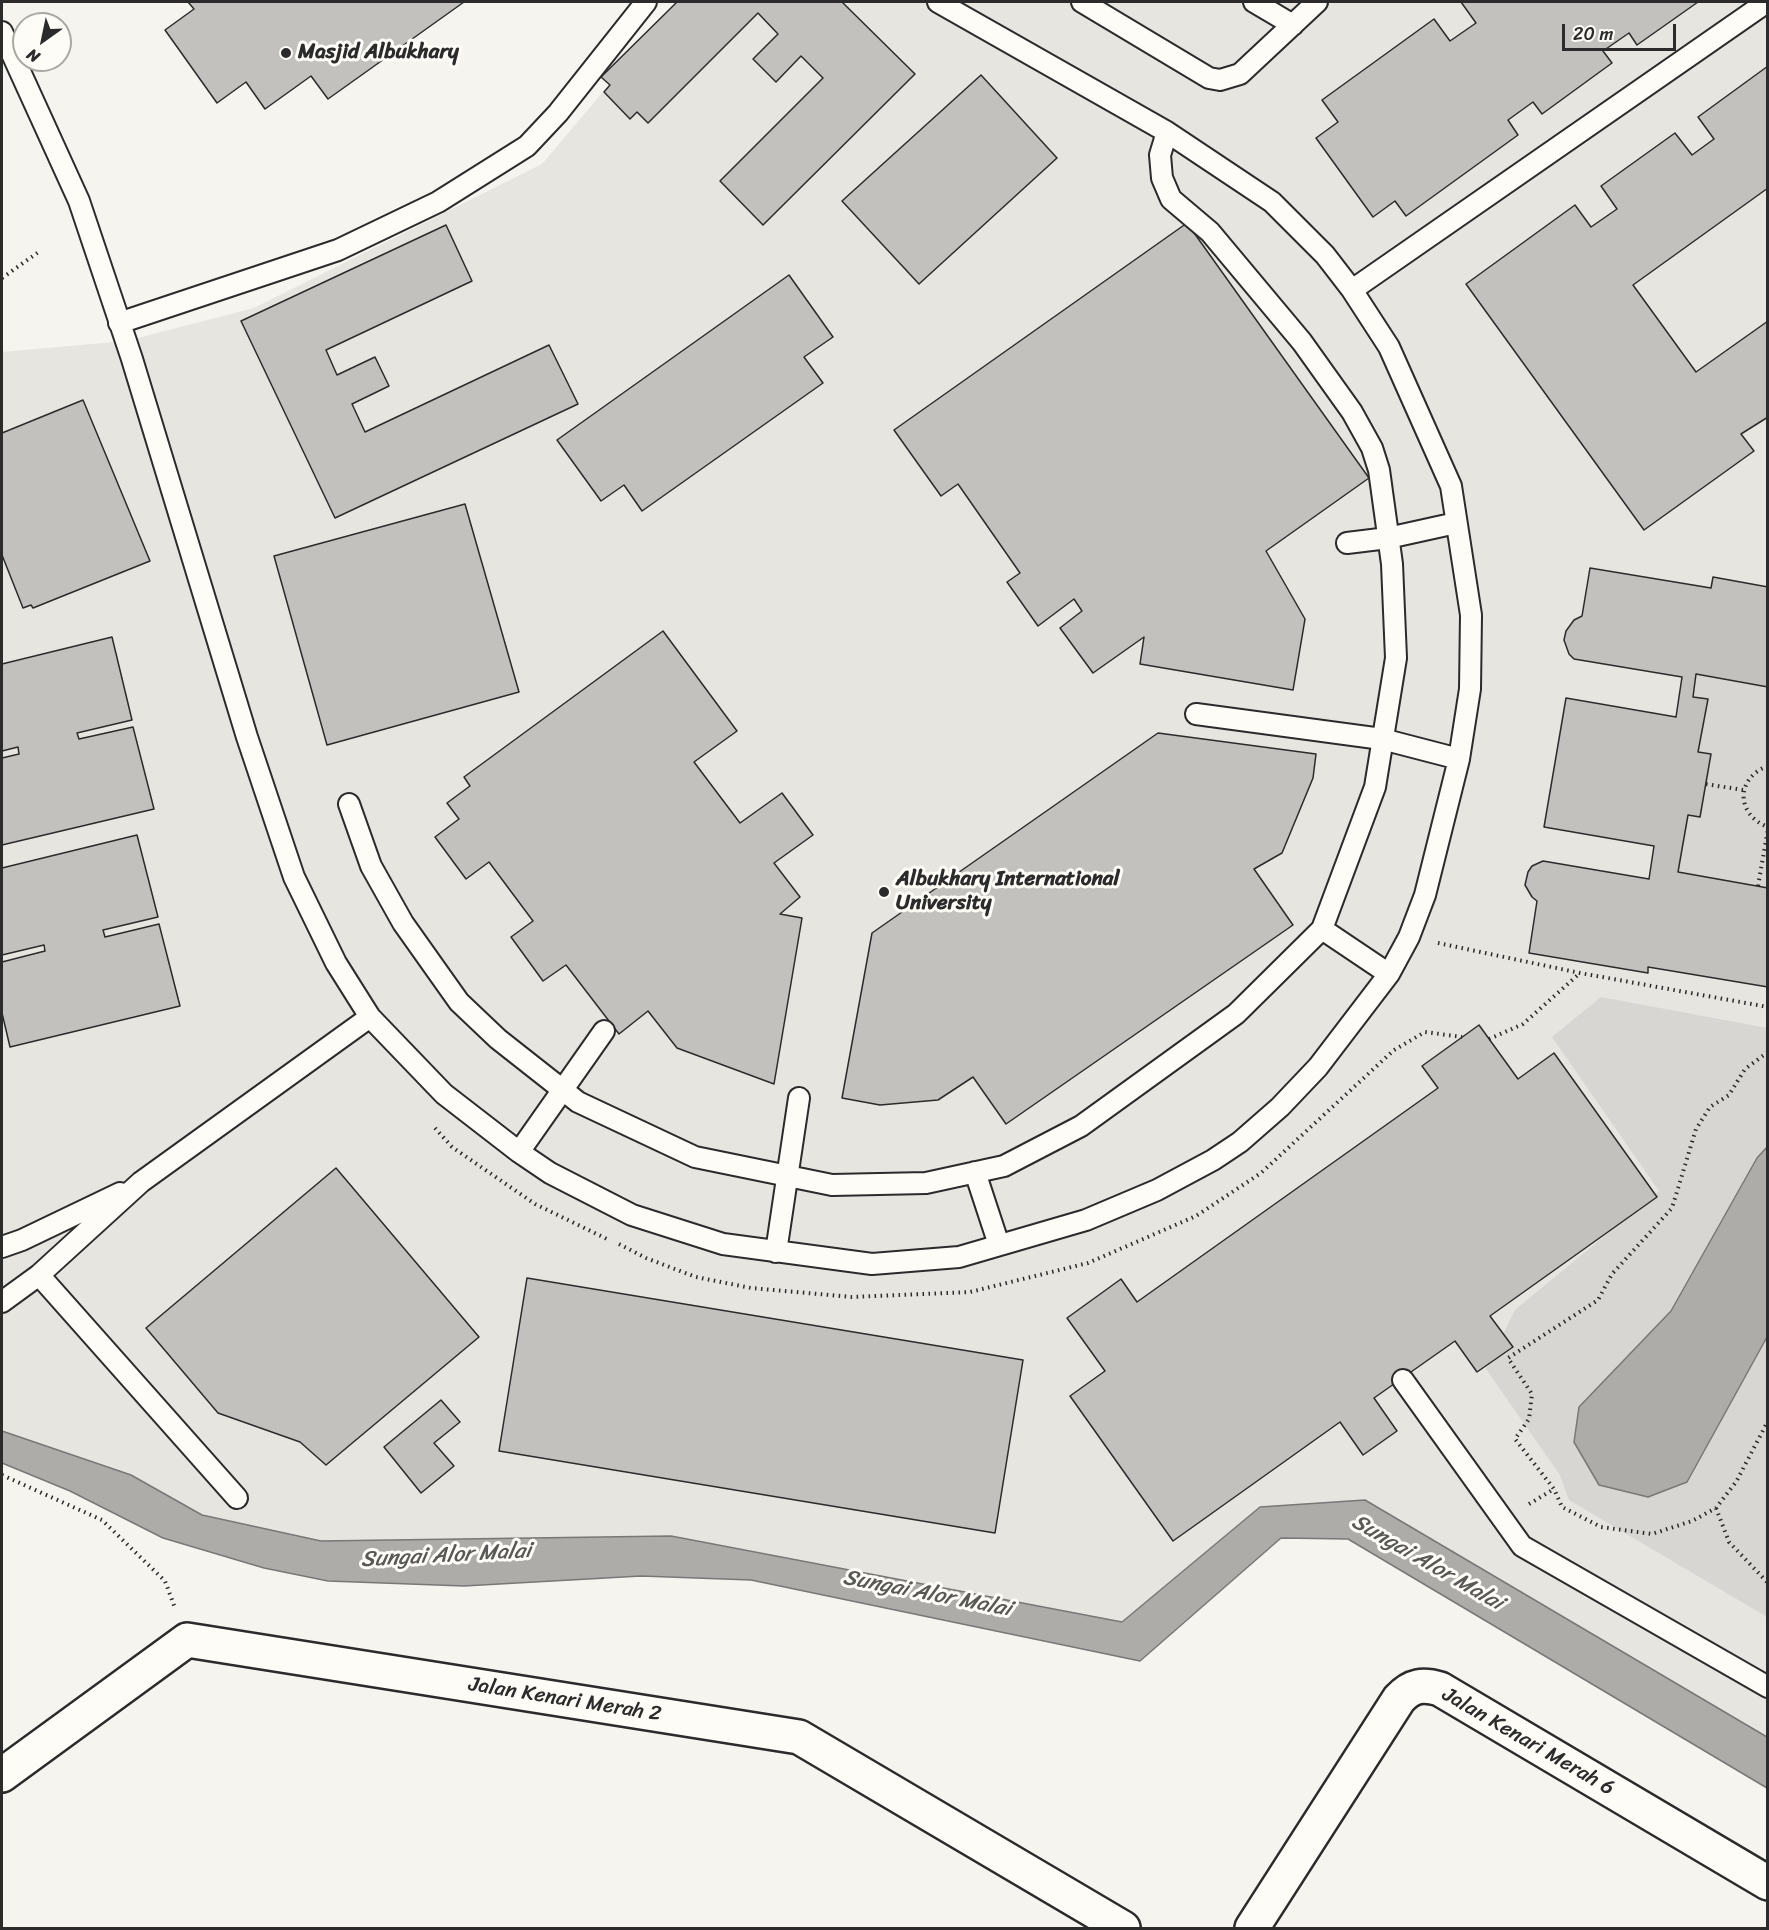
<!DOCTYPE html>
<html>
<head>
<meta charset="utf-8">
<style>
	body { margin:0 }
	#map { position:relative; width:1769px; height:1930px; overflow:hidden; background:#f5f4ef; font-family:Sriracha,sans-serif }
	canvas { display:block }
	.frame { position:absolute; inset:0; border:3px solid #2b2b2b; pointer-events:none }
	.north { position:absolute; left:12px; top:12px; width:60px; height:60px; box-sizing:border-box; background:#fdfcf7; border:2px solid #a9a8a5; border-radius:50%; rotate:213deg; font-size:16px; font-weight:700; line-height:24px; text-align:center; color:#2b2b2b }
	.north::after { content:''; display:block; margin:auto; width:21px; height:27px; background:#2b2b2b; clip-path:polygon(50% 0,100% 100%,50% 72%,0 100%) }
	.scale { position:absolute; left:1562px; top:24px; width:114px; height:27px; box-sizing:border-box; border:3px solid #2b2b2b; border-top:0; padding-left:8px; font-size:18px; line-height:21px; white-space:nowrap; color:#2b2b2b; -webkit-text-stroke:4px #fdfcf7; paint-order:stroke }
</style>
</head>
<body>
<div id="map">
<canvas width="1769" height="1930"></canvas>
<div class="frame"></div>
<div class="north">N</div>
<div class="scale">20 m</div>
</div>
<script>
const c = document.querySelector('canvas').getContext('2d');
c.lineJoin = 'round';
function fill(path, color) {
  c.fillStyle = color;
  c.fill(path, 'evenodd');
}
function trace(path, color, width, dash) {
  c.strokeStyle = color;
  c.lineWidth = width;
  c.lineCap = dash ? 'butt' : 'round';
  c.setLineDash(dash || []);
  c.stroke(path);
}
function drawText(font, color, halo, rows, align = 'center') {
  c.font = font + ' Sriracha,sans-serif';
  c.lineWidth = 6;
  c.setLineDash([]);
  c.textBaseline = 'middle';
  c.strokeStyle = halo;
  c.fillStyle = color;
  for (const [text, x, y, turn = 0] of rows) {
    c.save();
    c.translate(x, y);
    c.rotate((+turn || 0) * Math.PI / 180);
    c.textAlign = isNaN(turn) ? turn : align;
    if (halo) c.strokeText(text, 0, 0);
    c.fillText(text, 0, 0);
    c.restore();
  }
}
fill(new Path2D(`
	M679,2H1767V1737L1365,1500L1260,1507L1122,1622L671,1536L321,1541L202,1515L131,1475L2,1431V352L126,341L254,308L542,164Z`), '#e6e5e0');
fill(new Path2D(`
	M1696,674L1767,687V888L1678,872L1688,815L1700,817L1698,752L1707,699L1693,697Z
	M1601,997L1767,1028V1617L1569,1500L1560,1475L1486,1369L1515,1310L1659,1191L1552,1037Z`), '#d7d6d2');
const water = new Path2D(`
	M1767,1147V1337L1687,1482L1648,1497L1599,1485L1574,1442L1579,1407L1671,1311L1757,1158Z
	M2,1431L131,1475L202,1515L321,1541L671,1536L1122,1622L1260,1507L1365,1500L1767,1737V1788L1348,1539L1281,1538L1140,1661L751,1580L641,1576L464,1586L328,1581L264,1568L163,1538L70,1491L2,1463Z`);
fill(water, '#adaca9');
trace(water, '#797877', 1.5);
const building = new Path2D(`
	M188,2H464L328,99L311,76L265,109L246,82L217,103L165,30L194,9Z
	M677,2H842L915,74L763,225L720,181L823,78L801,56L776,82L753,59L778,34L758,13L648,123L637,112L630,119L604,92L610,85L601,77Z
	M1461,2H1698L1637,45L1629,33L1603,51L1612,63L1542,114L1533,102L1508,120L1518,135L1406,216L1395,201L1373,217L1316,138L1338,122L1322,100L1434,19L1450,41L1476,23Z
	M1768,66V188L1633,285L1696,372L1768,321V417L1741,434L1754,451L1644,530L1466,284L1575,205L1591,227L1617,209L1601,186L1675,133L1692,155L1714,139L1698,117Z
	M981,75L1057,158L919,284L842,201Z
	M1187,223L1369,478L1266,551L1305,619L1293,690L1140,664L1144,637L1093,673L1060,628L1082,611L1074,599L1038,626L1007,582L1020,573L958,484L941,496L894,430Z
	M446,225L472,281L326,350L337,375L375,357L389,386L352,404L365,432L549,345L578,404L335,518L241,321Z
	M789,275L833,337L804,357L823,383L642,511L624,485L601,501L557,440Z
	M83,400L150,561L33,608L31,605L23,608L2,555V433Z
	M465,504L519,692L327,745L274,556Z
	M1590,568L1711,588L1713,577L1768,587V687L1696,674L1693,697L1708,699L1698,752L1711,754L1700,817L1688,815L1678,872L1768,888V987L1648,967V973L1529,953L1537,901L1532,897L1525,885L1528,872L1532,866L1543,861L1649,879L1654,846L1544,827L1566,698L1676,717L1682,677L1574,659L1569,654L1564,640L1566,631L1574,620L1582,616Z
	M663,631L737,731L694,762L740,823L782,793L813,835L774,863L800,897L780,914L802,918L774,1084L677,1048L648,1011L619,1034L566,965L543,981L511,937L533,921L489,862L466,879L435,837L459,819L447,803L470,786L464,777Z
	M112,637L132,720L77,733L79,739L133,727L154,809L2,845V758L19,754L18,747L2,751V664Z
	M1158,733L1316,754L1313,778L1282,853L1254,869L1293,925L1006,1124L973,1077L938,1100L880,1105L842,1098L872,933Z
	M137,835L158,917L103,930L105,937L159,924L180,1006L10,1047L2,1013V962L45,951L44,945L2,955V868Z
	M1479,1025L1518,1079L1554,1053L1657,1197L1490,1316L1513,1347L1477,1372L1455,1341L1374,1398L1397,1431L1363,1455L1340,1422L1173,1541L1070,1396L1105,1371L1067,1318L1121,1279L1137,1302L1438,1088L1422,1066Z
	M336,1168L479,1337L326,1465L300,1442L218,1413L146,1328Z
	M527,1278L1023,1360L995,1533L499,1451Z
	M441,1400L460,1422L434,1443L454,1466L421,1493L384,1447Z`);
fill(building, '#c2c1be');
trace(building, '#2b2b2b', 1.5);
const service = new Path2D(`
	M1082,2L1209,78L1220,80L1240,74L1317,2
	M1254,2L1293,25
	M2,32L79,201L132,359L247,737L294,877L336,963L370,1017L444,1094L519,1152L550,1173L632,1215L723,1244L872,1264L959,1257L1086,1220L1157,1190L1213,1160L1240,1142L1280,1107L1318,1067L1389,974L1409,937L1425,895L1459,759L1470,689L1471,615L1451,486L1389,347L1352,290L1325,255L1272,202L1167,132L938,2
	M1352,290L1767,2
	M119,323L338,250L438,202L527,146L558,113L646,2
	M1347,543L1388,538L1456,523
	M1196,714L1382,739L1459,759
	M349,804L371,866L403,923L459,1002L498,1039L578,1102L695,1157L832,1185L926,1183L1004,1166L1081,1126L1236,1014L1322,929L1375,787L1396,658L1392,564L1379,470L1372,448L1352,412L1302,342L1210,232L1171,199L1162,178L1160,155L1167,132
	M1322,929L1389,974
	M519,1152L604,1031
	M975,1172L999,1245
	M2,1247L22,1240L120,1193
	M776,1252L799,1098
	M39,1275L237,1498
	M2,1302L39,1275L141,1182L370,1017
	M1403,1380L1522,1546L1768,1687`);
const minor = new Path2D(`
	M2,1775L187,1640L799,1737L1123,1928
	M1252,1928L1399,1699C1412,1685 1423,1684 1440,1689L1768,1883`);
trace(service, '#2b2b2b', 24);
trace(minor, '#2b2b2b', 38);
trace(new Path2D(`
	M2,278L40,251
	M1768,766C1735,778 1736,815 1768,827
	M1706,784L1743,790
	M1758,886L1768,829
	M1438,943L1580,973L1768,1007
	M1489,1039L1523,1024L1579,974
	M1768,1052L1745,1069L1729,1095L1710,1107L1696,1129L1672,1208L1612,1274L1598,1300L1508,1358L1532,1394L1529,1419L1515,1439L1554,1489L1562,1507L1601,1527L1652,1534L1692,1521L1716,1508L1736,1482L1768,1421
	M435,1128L452,1147L535,1204L609,1240
	M619,1244L646,1258L696,1277L751,1288L852,1297L970,1292L1088,1263L1196,1216L1261,1173L1394,1050L1425,1032L1462,1037
	M2,1475L102,1520L165,1581L175,1608
	M1529,1504L1554,1489
	M1716,1508L1729,1542L1768,1583`), '#2b2b2b', 4, [1.5, 4.5]);
trace(service, '#fdfcf7', 20);
trace(minor, '#fdfcf7', 33);
for (const [x, y, r, color] of [
	[286,53,6,"#2b2b2b"],
	[884,892,6,"#2b2b2b"]
]) {
  const dot = new Path2D();
  dot.arc(x, y, r, 0, 2 * Math.PI);
  c.fillStyle = color;
  c.fill(dot);
  trace(dot, '#fdfcf7', 2);
}
drawText('bold 21px', '#2b2b2b', '#fdfcf7', [
	["Masjid Albukhary",298,53],
	["Albukhary International",896,880],
	["University",896,904]
], 'left');
drawText('21px', '#2b2b2b', '#fdfcf7', [
	["Jalan Kenari Merah 2",565,1700,9],
	["Jalan Kenari Merah 6",1528,1742,30]
]);
drawText('italic 22px', '#585857', '#fdfcf7', [
	["Sungai Alor Malai",446,1556,-3],
	["Sungai Alor Malai",1427,1563,30],
	["Sungai Alor Malai",927,1594,11]
]);
</script>
</body>
</html>
